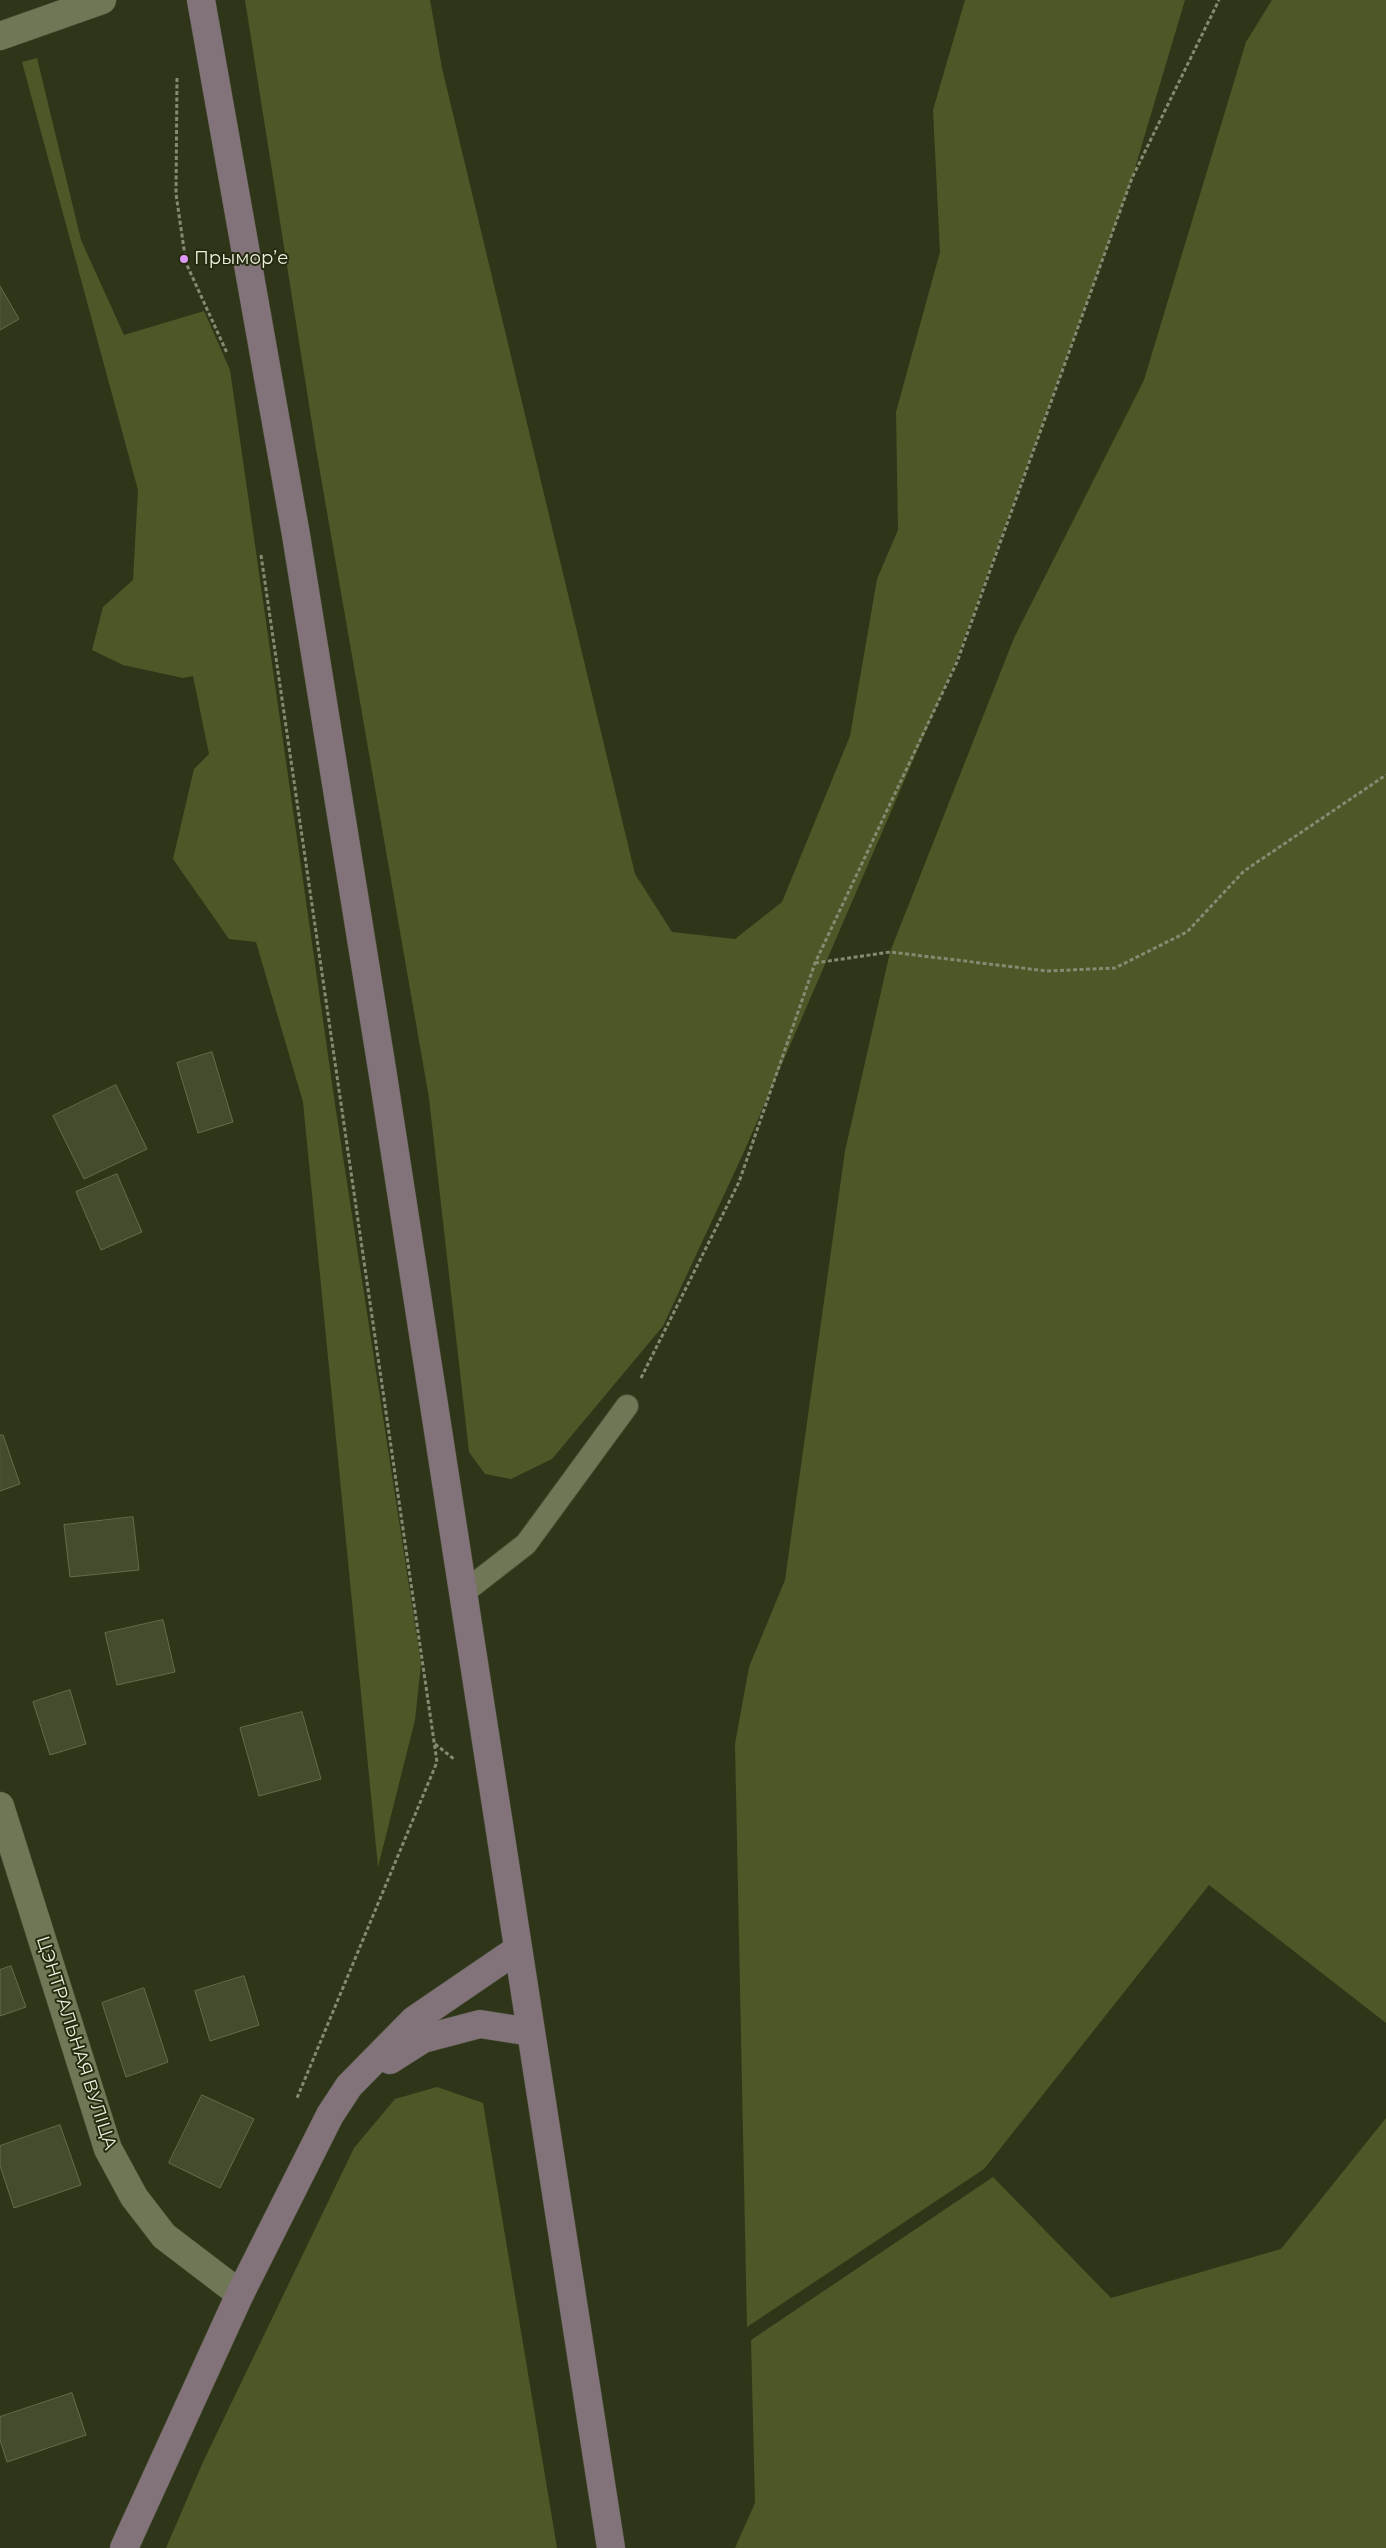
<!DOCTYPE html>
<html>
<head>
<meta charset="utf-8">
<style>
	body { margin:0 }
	canvas { display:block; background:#2f3518 }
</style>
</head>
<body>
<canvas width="1386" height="2548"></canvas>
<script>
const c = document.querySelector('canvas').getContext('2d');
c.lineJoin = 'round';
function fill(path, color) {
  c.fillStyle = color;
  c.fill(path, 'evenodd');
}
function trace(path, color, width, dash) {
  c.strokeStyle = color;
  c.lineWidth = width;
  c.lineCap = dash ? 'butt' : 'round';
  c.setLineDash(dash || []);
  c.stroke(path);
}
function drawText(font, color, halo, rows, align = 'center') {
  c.font = font + ' Montserrat,sans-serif';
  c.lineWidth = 4;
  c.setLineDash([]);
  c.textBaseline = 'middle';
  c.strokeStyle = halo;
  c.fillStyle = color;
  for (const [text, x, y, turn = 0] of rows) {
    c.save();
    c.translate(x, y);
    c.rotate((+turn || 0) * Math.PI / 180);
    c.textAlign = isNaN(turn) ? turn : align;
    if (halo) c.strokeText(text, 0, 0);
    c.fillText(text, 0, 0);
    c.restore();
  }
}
fill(new Path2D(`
	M245,0H430L442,68L635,874L672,932L735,939L782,902L850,736L877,579L898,530L896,412L940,252L933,110L965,0H1185L1132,178L956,661L743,1154L663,1326L552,1459L511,1479L485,1474L469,1452L429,1098L316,449Z
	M1272,0H1386V2023L1209,1885L984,2169L747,2327L735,1744L749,1667L785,1580L845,1151L890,952L1014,638L1144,380L1246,42Z
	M37,58L81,240L124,335L204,311L230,370L336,1111L421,1664L415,1720L378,1867L303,1102L256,942L229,939L173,859L194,769L209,754L193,676L183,678L123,665L92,650L103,607L133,580L138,490L22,62Z
	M437,2087L483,2103L557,2548H166L203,2462L354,2148L395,2099Z
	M1386,2118V2548H735L755,2503L751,2340L993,2177L1111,2298L1281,2249Z`), '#4d5727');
const building = new Path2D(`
	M0,286L19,319L0,330Z
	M212,1052L233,1122L198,1133L177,1063Z
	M116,1085L147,1149L84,1179L53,1116Z
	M117,1174L142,1232L101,1250L76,1192Z
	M0,1435H3L20,1484L0,1491Z
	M133,1517L139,1570L70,1577L64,1525Z
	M163,1620L175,1672L117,1685L105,1633Z
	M70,1690L86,1744L50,1755L33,1702Z
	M302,1712L321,1779L259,1796L240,1728Z
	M11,1966L26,2007L0,2016V1970Z
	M244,1976L259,2025L210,2041L195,1991Z
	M144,1988L168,2062L126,2077L102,2003Z
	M202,2095L254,2119L220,2188L169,2163Z
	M60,2125L81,2185L14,2208L0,2166V2146Z
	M72,2393L86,2435L7,2462L0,2440V2417Z`);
fill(building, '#454c2d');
trace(building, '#646c4c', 1);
const lane = new Path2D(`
	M463,1593L526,1544L627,1406`);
const street = new Path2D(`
	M0,36L102,0
	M0,1806L108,2149L134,2197L164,2236L240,2294`);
const secondary = new Path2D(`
	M201,0L296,535L382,1069L611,2548
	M390,2060L423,2039L480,2024L531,2032
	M124,2548L240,2294L330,2115L349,2086L414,2020L518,1949`);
trace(lane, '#4a5037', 24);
trace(street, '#4a5037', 29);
trace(secondary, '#4a5037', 29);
trace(new Path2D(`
	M177,78L176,194L186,263L227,353
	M261,555L437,1762L297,2098
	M815,963L890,952L1047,971L1115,968L1187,932L1244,871L1386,775
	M641,1378L739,1182L815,963L957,662L1132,178L1219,0
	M435,1744L454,1759`), '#858a72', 3, [4, 2.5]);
trace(lane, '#6f7757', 22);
trace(street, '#6f7757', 28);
trace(secondary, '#827279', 28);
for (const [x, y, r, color] of [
	[184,259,5,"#dc99f5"]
]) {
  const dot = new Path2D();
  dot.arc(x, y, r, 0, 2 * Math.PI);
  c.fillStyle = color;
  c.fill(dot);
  trace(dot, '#252b0e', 2);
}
drawText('18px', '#edf2e0', '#252b0e', [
	["Прыморʼе",194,259]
], 'left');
drawText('18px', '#edf2e0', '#252b0e', [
	["ЦЭНТРАЛЬНАЯ ВУЛІЦА",76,2043,72]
]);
</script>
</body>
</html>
